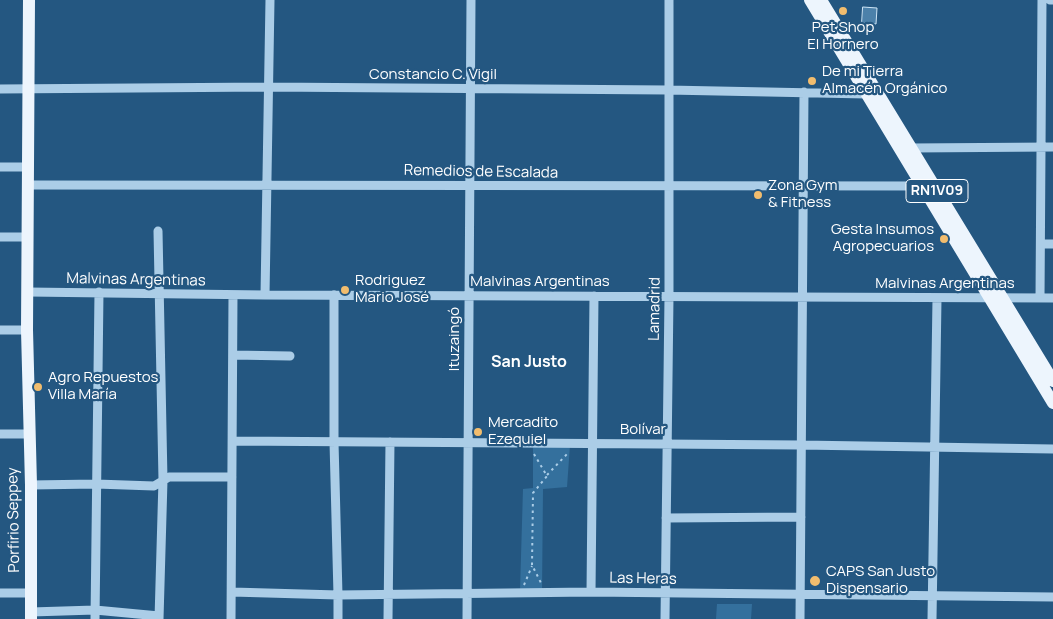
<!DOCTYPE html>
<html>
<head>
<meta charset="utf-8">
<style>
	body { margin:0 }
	canvas { display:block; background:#245781 }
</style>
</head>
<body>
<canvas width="1053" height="619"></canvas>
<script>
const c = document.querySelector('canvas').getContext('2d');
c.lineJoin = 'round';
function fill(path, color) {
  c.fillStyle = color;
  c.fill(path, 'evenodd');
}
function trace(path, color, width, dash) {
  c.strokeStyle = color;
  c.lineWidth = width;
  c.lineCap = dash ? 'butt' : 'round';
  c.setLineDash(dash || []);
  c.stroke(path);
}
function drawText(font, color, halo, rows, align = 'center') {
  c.font = font + ' Manrope,sans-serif';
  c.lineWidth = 4.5;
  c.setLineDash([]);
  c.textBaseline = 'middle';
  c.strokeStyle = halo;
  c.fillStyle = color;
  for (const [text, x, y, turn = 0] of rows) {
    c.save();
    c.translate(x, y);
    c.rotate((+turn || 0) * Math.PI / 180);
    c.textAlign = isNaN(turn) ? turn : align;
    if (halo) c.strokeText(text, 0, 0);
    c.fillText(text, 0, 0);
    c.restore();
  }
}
fill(new Path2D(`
	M570,445L567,487L543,489L542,591H520L523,489L533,488V446Z
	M717,604H752L751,619H716Z`), '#34709d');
const building = new Path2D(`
	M863,7L877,8L876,24L862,23Z`);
fill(building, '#4c81aa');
trace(building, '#cee5f6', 1);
trace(new Path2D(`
	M534,454L547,476L533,493L532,565L541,583
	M547,475L568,453
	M524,585L532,566`), '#abcde7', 2, [2.5, 4]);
trace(new Path2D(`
	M1050,0H1053
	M0,89L268,87L668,90L867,94
	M911,148L1053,147
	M0,167H28
	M28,185C328,183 627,188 927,186
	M158,231L163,480L159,619
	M0,237H28
	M1041,244H1053
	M28,292L265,295L1053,298
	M265,295L270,0
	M334,295V442L338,595V619
	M1040,298L1042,0
	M0,330H27
	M233,355L290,356
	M0,434H28
	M233,441L801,445L1053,449
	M31,485L96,484L154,486L169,477H232
	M666,518L801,517
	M232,592L338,595L591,592L1053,597
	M591,592L594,296
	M0,593H31
	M31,612L95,610L159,616
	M95,619L99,292
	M231,619L233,295
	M388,619L390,442
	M467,619L471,0
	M665,619L669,297V0
	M800,619L804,92
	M932,619L937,299`), '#abcde7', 9);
trace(new Path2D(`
	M29,0L27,330L31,485V619
	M810,0L1053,403
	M821,0L1053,381`), '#edf5fd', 12);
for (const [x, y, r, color] of [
	[843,11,5,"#f2bd6e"],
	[812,81,5,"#f2bd6e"],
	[758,195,5,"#f2bd6e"],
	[944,239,5,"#f2bd6e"],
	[345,290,5,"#f2bd6e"],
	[38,387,5,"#f2bd6e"],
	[478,432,5,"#f2bd6e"],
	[815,581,6,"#f2bd6e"]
]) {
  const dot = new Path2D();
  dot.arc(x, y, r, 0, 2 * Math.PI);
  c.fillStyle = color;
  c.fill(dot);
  trace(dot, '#245781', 2);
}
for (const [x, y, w] of [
	[937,191,62]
]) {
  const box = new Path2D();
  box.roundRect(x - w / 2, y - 11.5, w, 23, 4);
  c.fillStyle = '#245781';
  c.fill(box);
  trace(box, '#fff', 1);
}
drawText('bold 14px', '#fff', null, [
	["RN1V09",937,191]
]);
drawText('15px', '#fff', '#245781', [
	["Pet Shop",843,28,"center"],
	["El Hornero",843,45,"center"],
	["De mi Tierra",822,72],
	["Almacén Orgánico",822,89],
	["Zona Gym",768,186],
	["& Fitness",768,203],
	["Gesta Insumos",934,230,"right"],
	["Agropecuarios",934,247,"right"],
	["Rodriguez",355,281],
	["Mario José",355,298],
	["Agro Repuestos",48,378],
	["Villa María",48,395],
	["Mercadito",488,423],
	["Ezequiel",488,440],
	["CAPS San Justo",826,572],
	["Dispensario",826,589]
], 'left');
drawText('15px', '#fff', '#245781', [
	["Constancio C. Vigil",433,75],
	["Remedios de Escalada",481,172,1],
	["Malvinas Argentinas",136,280,1],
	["Malvinas Argentinas",540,282],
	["Malvinas Argentinas",945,284],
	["Lamadrid",655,309,-89],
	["Ituzaingó",455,339,-90],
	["Bolívar",643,430],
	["Porfirio Seppey",14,520,-91],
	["Las Heras",643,579,1]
]);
drawText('bold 16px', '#fff', '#245781', [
	["San Justo",529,363]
]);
</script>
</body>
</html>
